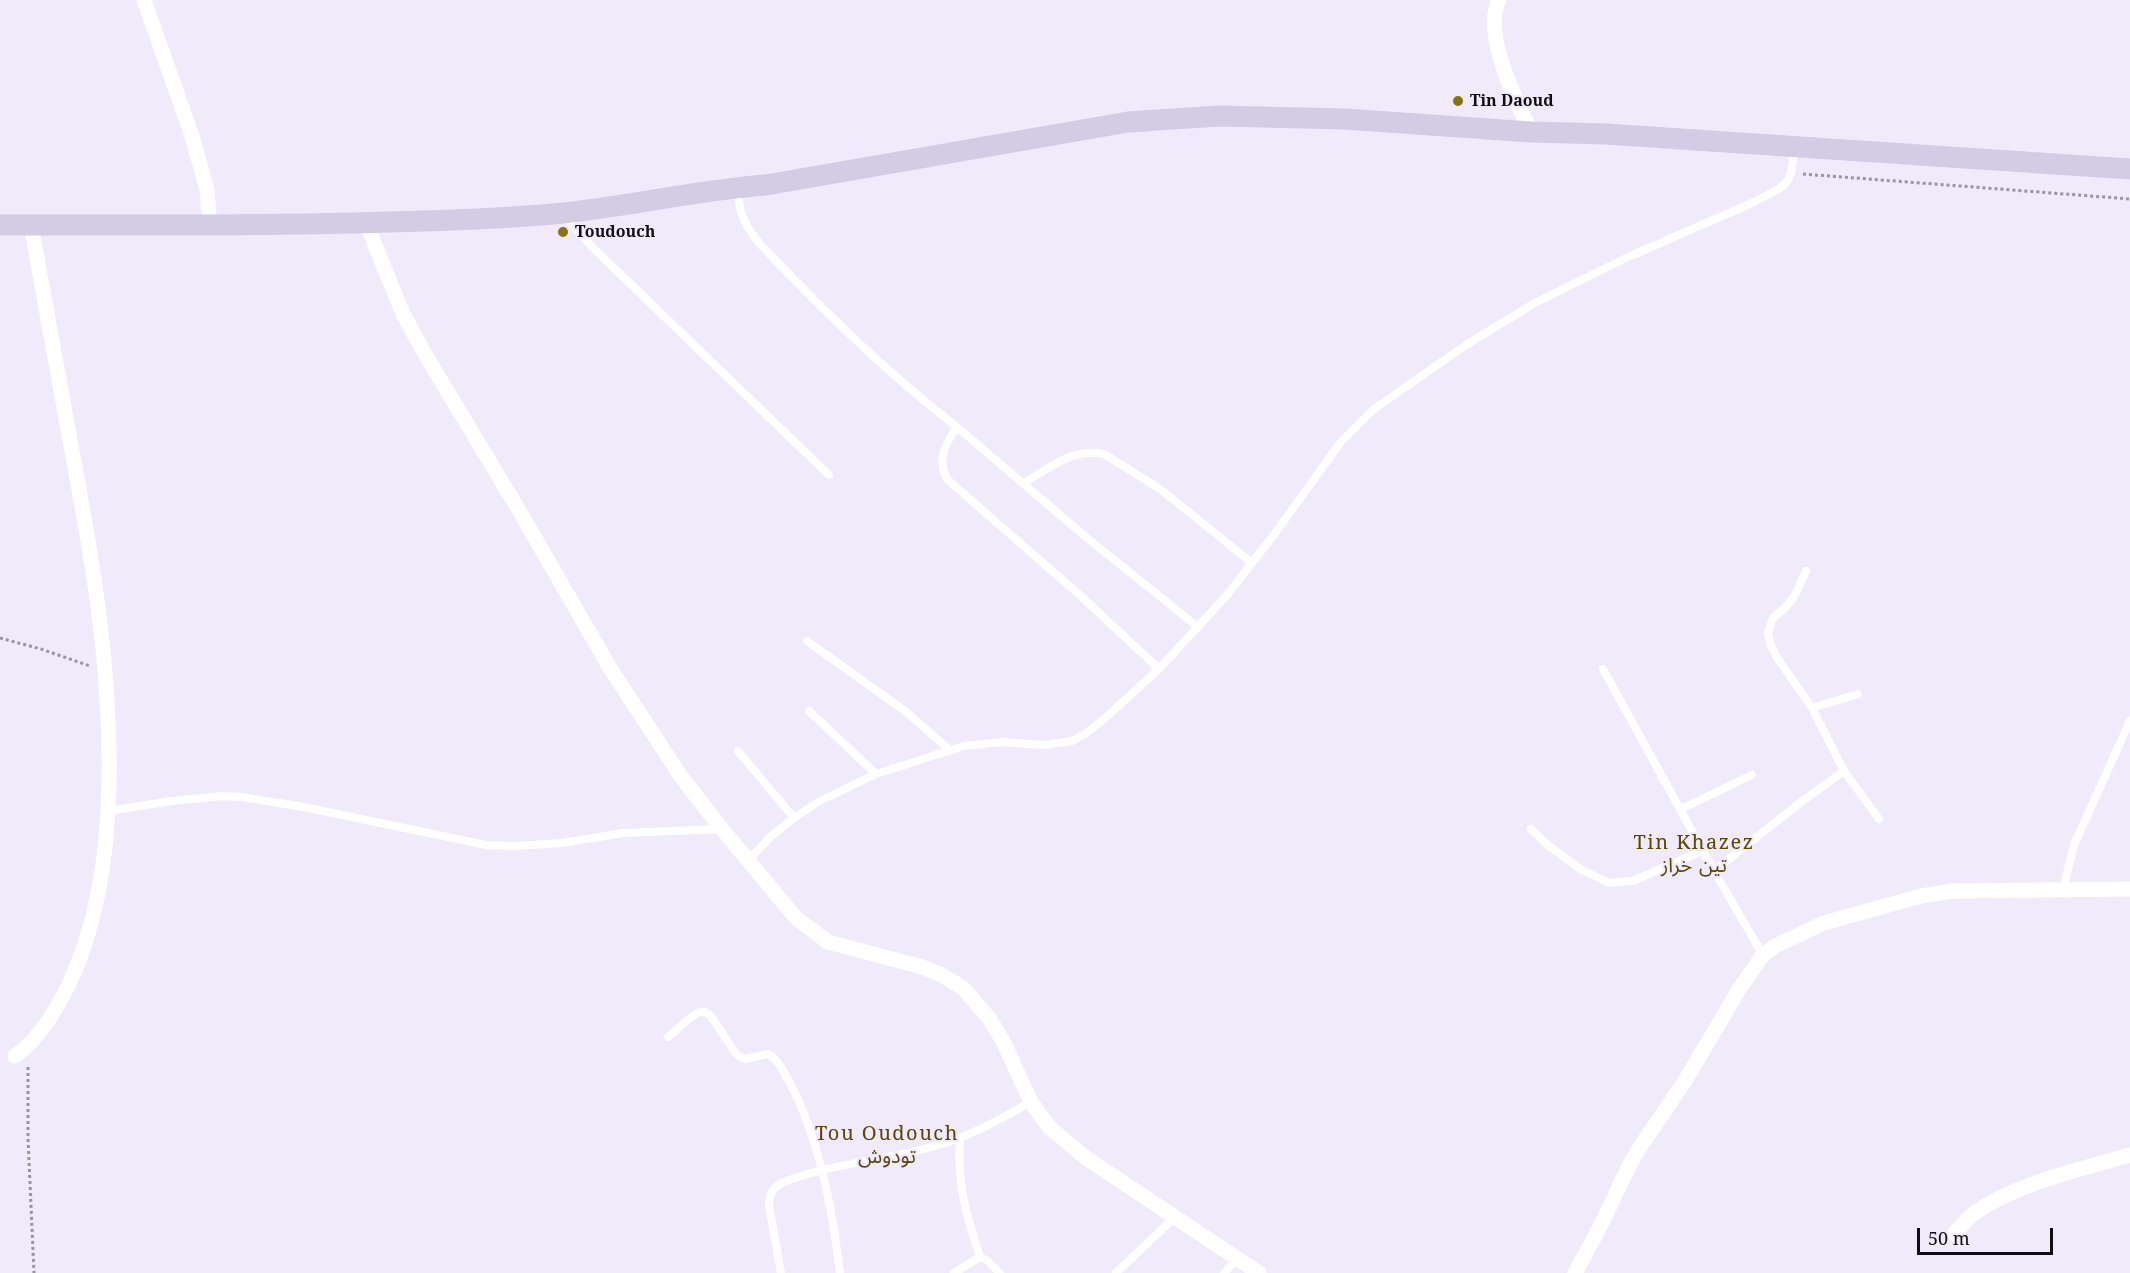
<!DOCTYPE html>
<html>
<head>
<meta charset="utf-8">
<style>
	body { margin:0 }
	#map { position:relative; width:2130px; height:1273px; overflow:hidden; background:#f0eafb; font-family:"Noto Serif",serif }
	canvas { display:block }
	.scale { position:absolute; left:1917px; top:1228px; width:136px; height:27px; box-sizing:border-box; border:3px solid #100e13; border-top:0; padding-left:8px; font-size:18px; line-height:21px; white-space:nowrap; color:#100e13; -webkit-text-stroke:4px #f0eafb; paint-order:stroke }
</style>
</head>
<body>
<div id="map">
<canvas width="2130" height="1273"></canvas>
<div class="scale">50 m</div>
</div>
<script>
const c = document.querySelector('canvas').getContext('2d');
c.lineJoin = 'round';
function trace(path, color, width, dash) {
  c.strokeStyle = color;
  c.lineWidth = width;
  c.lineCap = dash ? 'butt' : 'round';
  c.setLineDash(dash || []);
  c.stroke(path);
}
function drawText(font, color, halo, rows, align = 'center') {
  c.font = font + ' "Noto Serif","Noto Sans Arabic",serif';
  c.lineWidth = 4.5;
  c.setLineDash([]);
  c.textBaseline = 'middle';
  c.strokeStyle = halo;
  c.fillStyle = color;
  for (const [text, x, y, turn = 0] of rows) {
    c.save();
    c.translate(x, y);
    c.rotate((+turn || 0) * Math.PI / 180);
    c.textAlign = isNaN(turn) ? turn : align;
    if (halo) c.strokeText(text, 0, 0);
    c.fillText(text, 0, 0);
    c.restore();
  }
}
trace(new Path2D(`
	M1803,174L2130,199
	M0,638L41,649L90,666
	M28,1067V1138L34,1273`), '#9894a0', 3, [3, 3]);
trace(new Path2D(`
	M739,188C737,211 745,226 760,244C821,309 886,372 957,427
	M565,216L590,245L829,475
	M1024,483C1049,468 1074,447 1104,454L1160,489L1252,563
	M1806,571L1795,595L1787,606L1773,618L1768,632L1770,644L1778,659L1812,708L1844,771L1879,819
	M807,641L905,711L950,750
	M1159,669L1082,597L948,480C936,461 945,444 957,427L1087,538L1198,627
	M1603,669L1714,871
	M1812,708L1858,694
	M809,711L876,774
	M738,751L794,818
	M1681,809L1752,775
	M108,811L172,801L222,796L241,797L304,807L486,845L516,846L562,843L624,833L722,829
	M1531,829L1549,846L1582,870L1609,883L1633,881L1702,851
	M748,861L770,837L794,818L818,802L876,774L964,746L1002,742L1045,745L1072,741L1085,734L1103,720L1159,669L1228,594L1276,532L1340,443L1374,409L1466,345L1535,303L1628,257L1752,203L1779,189L1787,182L1791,173L1795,147
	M2063,889L2074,845L2130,721
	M1763,955L1714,871L1801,802L1844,771
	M668,1037C675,1032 694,1012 701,1012C705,1011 707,1014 710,1015L737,1055L745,1059L768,1054C779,1060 784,1073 790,1083C820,1141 832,1208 840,1273
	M960,1139C957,1185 966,1214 980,1257
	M781,1273L769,1205C769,1195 773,1187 782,1183C827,1164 887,1160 935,1146C970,1137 1000,1119 1031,1102
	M954,1273L980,1257L988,1261L1000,1273
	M1116,1273L1176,1216
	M1224,1273L1238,1258`), '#fff', 8);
trace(new Path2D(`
	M144,0L192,136L207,190L210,226
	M1499,0C1482,34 1516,99 1531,132
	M366,223L403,314L425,354L520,512L610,668L682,778L722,829L796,918L828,942L922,967L942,975L963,988L989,1018L1003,1041L1031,1102L1049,1127L1086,1158L1259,1273
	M15,1056C40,1038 55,1012 69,984C99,921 108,850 109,781C111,671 94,569 74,462C59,383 45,304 31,225
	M1954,1234C1960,1228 1966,1220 1973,1214C2016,1183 2080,1170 2130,1155
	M1575,1273L1600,1227L1630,1164L1642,1144L1683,1084L1740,988L1763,955L1775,946L1824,923L1921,896L1952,891L2130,889`), '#fff', 15);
trace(new Path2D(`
	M0,225C117,225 233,226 350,223C421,221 492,220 563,213C631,206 698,190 766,185L1128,122L1219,116L1345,119L1531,132L1606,134L2130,169`), '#d4cbe4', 21);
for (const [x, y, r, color] of [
	[1458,101,6,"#8a7113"],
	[563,232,6,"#8a7113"]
]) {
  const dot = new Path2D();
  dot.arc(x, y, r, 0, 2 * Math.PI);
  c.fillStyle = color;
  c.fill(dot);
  trace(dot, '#f0eafb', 2);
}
drawText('bold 16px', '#100e13', '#f0eafb', [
	["Tin Daoud",1470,101],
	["Toudouch",575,232]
], 'left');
c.letterSpacing = '1.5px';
drawText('20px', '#584705', '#f0eafb', [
	["Tin Khazez",1694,843],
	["تين خراز",1694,866],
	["Tou Oudouch",887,1134],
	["تودوش",887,1157]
]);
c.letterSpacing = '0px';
</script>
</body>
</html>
